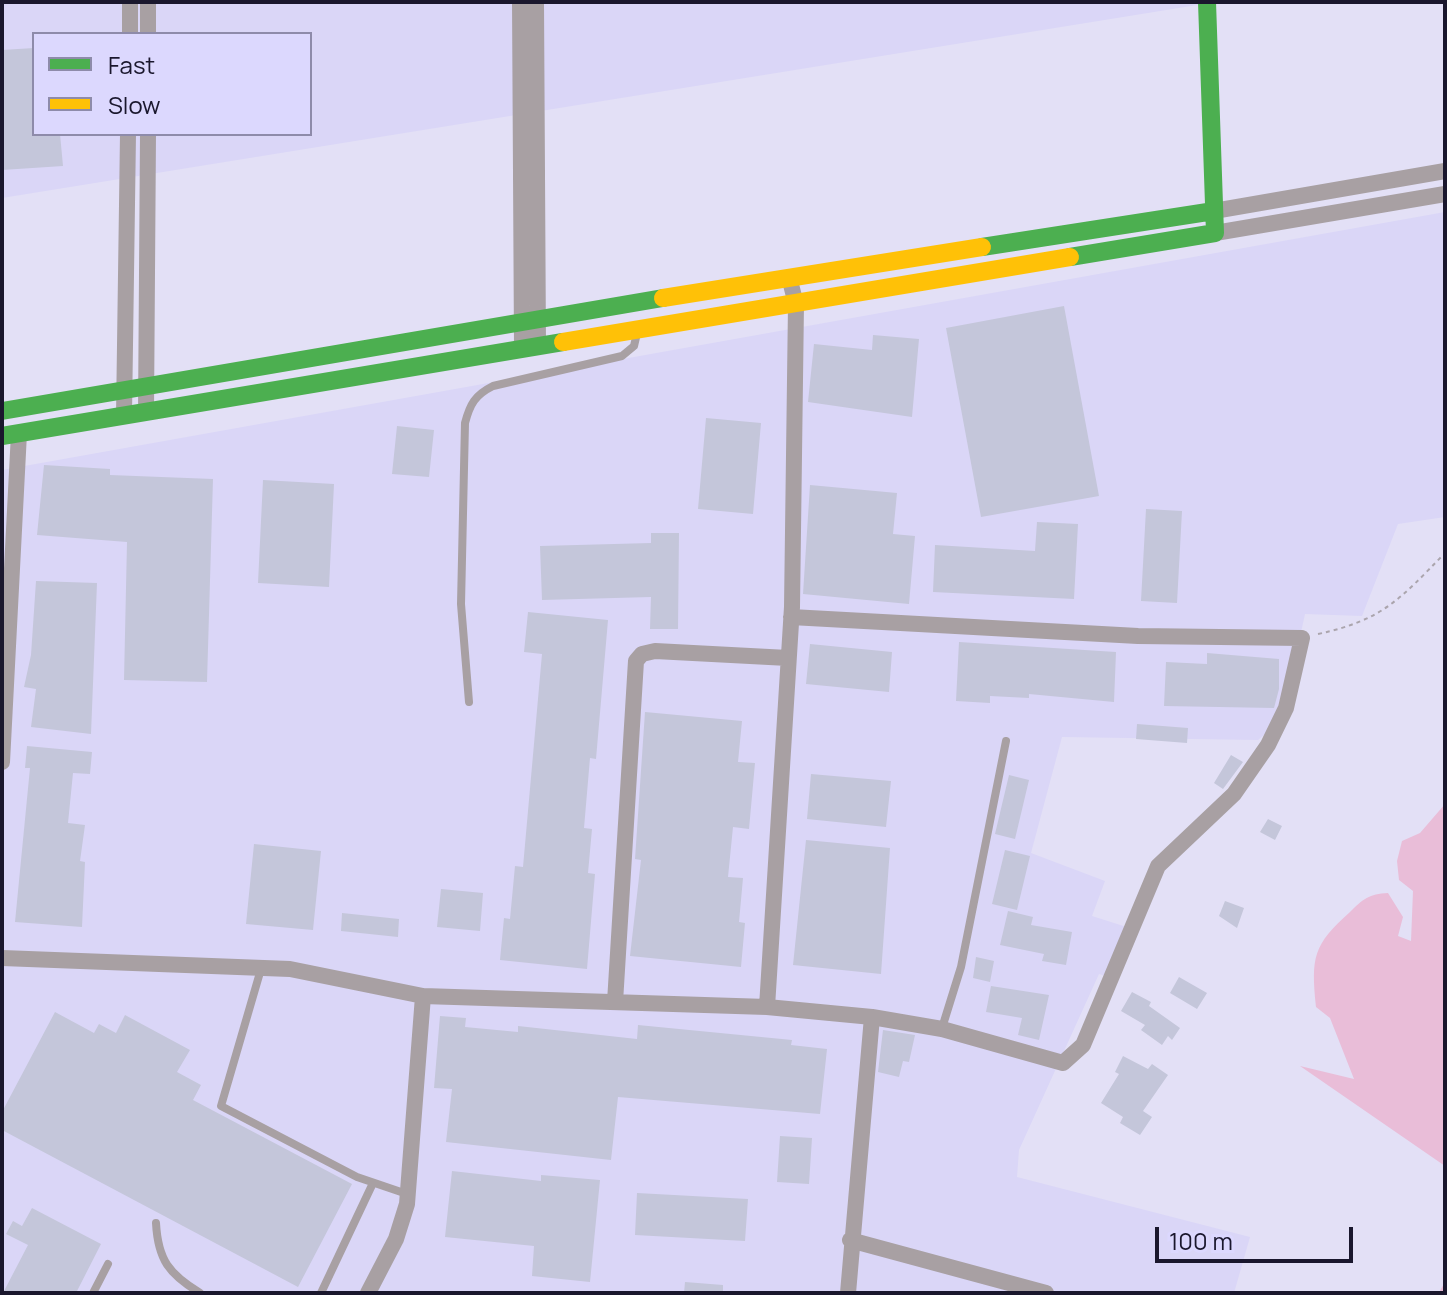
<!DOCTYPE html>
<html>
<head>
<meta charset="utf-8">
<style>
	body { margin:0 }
	#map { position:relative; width:1447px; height:1295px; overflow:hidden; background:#e3e0f6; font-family:Manrope,sans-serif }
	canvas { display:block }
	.frame { position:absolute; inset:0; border:4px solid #1a172d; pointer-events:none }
	.legend { position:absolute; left:32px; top:32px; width:280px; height:104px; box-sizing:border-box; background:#dcd8fe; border:2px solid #8e8baa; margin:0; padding:10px 14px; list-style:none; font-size:24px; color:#1a172d }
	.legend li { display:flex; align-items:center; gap:16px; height:40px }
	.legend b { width:40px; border:2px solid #8e8baa }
	.scale { position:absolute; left:1155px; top:1227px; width:198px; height:36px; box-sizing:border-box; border:4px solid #1a172d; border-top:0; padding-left:10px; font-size:24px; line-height:28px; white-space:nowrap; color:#1a172d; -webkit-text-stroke:6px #dcd8fe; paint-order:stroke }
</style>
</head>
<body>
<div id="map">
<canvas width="1447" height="1295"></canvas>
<div class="frame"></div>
<ul class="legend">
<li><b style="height:10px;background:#4caf50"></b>Fast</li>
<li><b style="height:10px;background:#ffc107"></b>Slow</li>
</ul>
<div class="scale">100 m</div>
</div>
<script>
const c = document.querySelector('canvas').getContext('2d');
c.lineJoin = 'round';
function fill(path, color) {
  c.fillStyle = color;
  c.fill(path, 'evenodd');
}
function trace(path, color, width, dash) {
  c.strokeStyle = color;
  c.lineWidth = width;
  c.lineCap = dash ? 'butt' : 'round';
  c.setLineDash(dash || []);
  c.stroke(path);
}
fill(new Path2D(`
	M2,2H1216L2,198ZM34,34H310V134H34Z
	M1445,212V517L1398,524L1362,616L1305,614L1282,720L1258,740L1062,737L1031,853L1105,881L1092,916L1133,929L1115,979L1099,974L1019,1150L1017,1177L1250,1237L1234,1293H2V470Z`), '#dad6f7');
fill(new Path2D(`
	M1445,804V1166L1300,1066L1354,1079L1330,1018L1316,1007C1311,957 1313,945 1350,912C1363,899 1369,894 1388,893L1403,917L1398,936L1411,941L1413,891L1399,880L1397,861L1402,841L1420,833Z`), '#e9bdd8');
trace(new Path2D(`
	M1441,1293L1445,1286`), '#e9bdd8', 4);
fill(new Path2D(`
	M34,48V134H60L63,166L2,170V50Z
	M1064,306L1099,496L981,517L946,328Z
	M873,335L919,339L912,417L808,402L814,344L872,350Z
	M706,418L761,423L753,514L698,509Z
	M397,426L434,430L429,477L392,474Z
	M44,465L110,469V475L213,479L207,682L124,680L127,542L37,535Z
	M263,480L334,484L329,587L258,583Z
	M810,485L897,493L893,534L915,536L909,604L803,594Z
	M1146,509L1182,511L1177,603L1141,601Z
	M1037,522L1078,524L1074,599L933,592L935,545L1035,551Z
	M651,533H679L678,629H650L651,597L542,600L540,546L651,543Z
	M36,581L97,583L91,734L31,727L36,689L24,687L31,655Z
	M528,612L608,620L596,759L590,758L584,828L592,829L588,873L595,874L587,969L500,960L504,918L510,919L515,866L523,867L542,654L524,652Z
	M959,642L1116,652L1114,702L1029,694V698L990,696V703L956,701Z
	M810,644L892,652L889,692L806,684Z
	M1207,653L1279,659V689L1274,708L1164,706L1166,662L1207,664Z
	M645,712L742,721L738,762L755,763L749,829L733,827L728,877L743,878L739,922L745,923L741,967L630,956L641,860L635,859Z
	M1137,724L1188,728L1187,743L1136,739Z
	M27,746L92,752L90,774L73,773L68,823L85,825L80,861L85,862L82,927L15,922L30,768H25Z
	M1231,755L1243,762L1223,789L1214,783Z
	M811,774L891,781L886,827L807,819Z
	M1009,775L1029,780L1015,839L995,834Z
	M1268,819L1282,826L1275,840L1260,832Z
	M806,840L890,848L881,974L793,965Z
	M254,844L321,851L313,930L246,924Z
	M1005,850L1030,856L1017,910L992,904Z
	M441,889L483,893L480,931L437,927Z
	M1225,901L1244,908L1237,928L1219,916Z
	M1008,911L1033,917L1031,925L1072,932L1066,965L1042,961L1044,954L1000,945Z
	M342,913L399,919L398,937L341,931Z
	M976,957L994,961L990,982L973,978Z
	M1179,977L1207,993L1197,1009L1170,993Z
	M991,986L1049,995L1039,1040L1018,1035L1022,1018L986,1012Z
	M1132,992L1151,1002L1149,1006L1180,1028L1172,1040L1168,1036L1162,1045L1141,1030L1145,1025L1121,1011Z
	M55,1012L94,1033L99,1024L116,1033L125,1015L190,1050L177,1072L201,1085L193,1100L352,1184L298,1287L2,1130V1112Z
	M440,1016L466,1018L465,1027L518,1032V1026L637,1039L638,1025L792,1040L791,1045L827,1049L820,1114L618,1097L611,1160L446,1142L452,1089L434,1088Z
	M883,1030L915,1035L909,1062L903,1061L899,1077L878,1072Z
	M1123,1056L1148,1069L1152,1064L1168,1075L1143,1111L1152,1117L1140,1135L1120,1123L1123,1117L1101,1103L1119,1074L1115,1072Z
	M780,1136L812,1138L809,1184L777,1182Z
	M452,1171L541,1181V1175L600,1180L590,1282L532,1276L534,1246L445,1237Z
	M637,1193L748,1199L745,1241L635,1235Z
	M32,1208L101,1244L76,1293H3L28,1245L6,1234L13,1221L22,1226Z
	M685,1282L723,1285V1293H684Z`), '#c4c6da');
trace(new Path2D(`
	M1318,634C1383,620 1400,599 1445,553`), '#aba5ad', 2, [4, 4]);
trace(new Path2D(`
	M469,702L461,604L465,423C470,404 475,395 493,386L622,356L634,346L637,333
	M261,969L221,1106L357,1177L407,1194
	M942,1028L961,967L1006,741
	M156,1223C158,1260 169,1274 200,1293
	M93,1293L108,1264
	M321,1293L373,1183`), '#a8a0a3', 8);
trace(new Path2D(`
	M520,2L522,347
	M536,2L538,345
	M130,34V2
	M148,34V2
	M1214,211L1445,171
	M1215,233L1445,194
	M146,412L148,134
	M124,415L128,134
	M2,762L19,433
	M2,958L290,969L423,996L767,1007L872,1017L942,1029L1063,1063L1083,1045L1158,866L1234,794L1268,745L1286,708L1302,638L1138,636L791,617
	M615,1002L636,661L642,654L655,651L788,658
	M767,1007L792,607L796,304L789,277
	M850,1240L1046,1293
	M368,1293L396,1239L407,1204L423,996
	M848,1293L872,1017`), '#a8a0a3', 16);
trace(new Path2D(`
	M982,247L1214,211
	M1070,257L1215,233L1207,2
	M2,411L663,298
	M2,436L563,342`), '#4caf50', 18);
trace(new Path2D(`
	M663,298L982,247
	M563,342L1070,257`), '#ffc107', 18);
</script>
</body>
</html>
